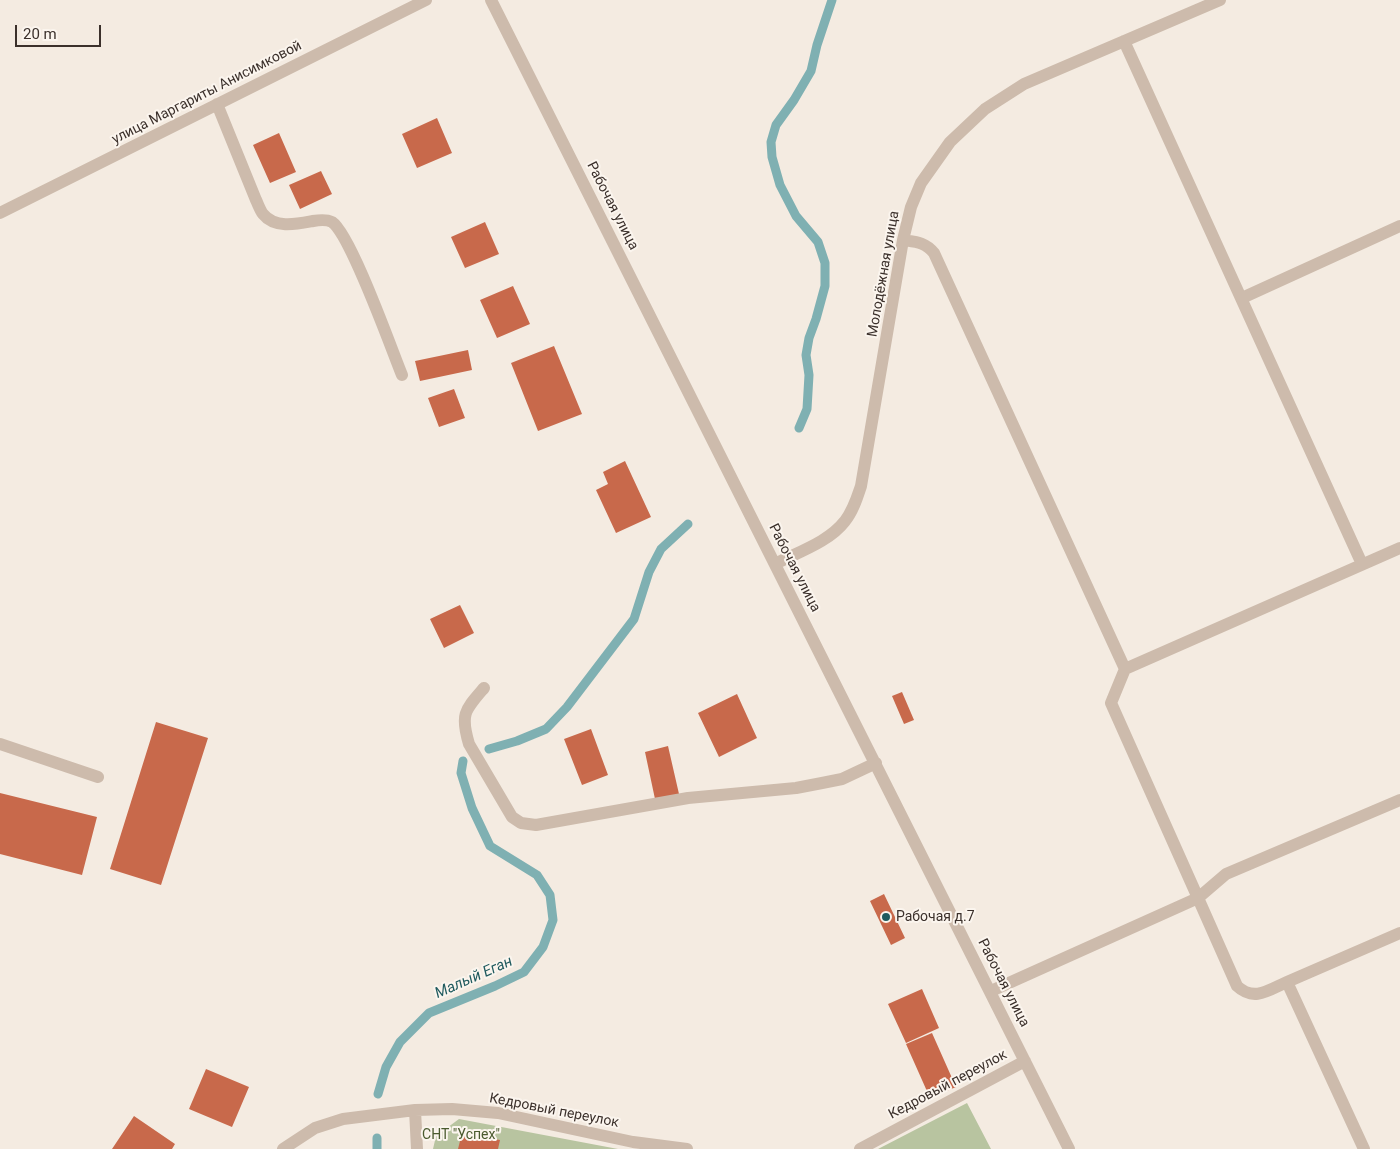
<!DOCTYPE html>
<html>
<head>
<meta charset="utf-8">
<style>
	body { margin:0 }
	#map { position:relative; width:1400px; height:1149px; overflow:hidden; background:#f4ebe1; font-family:Roboto,sans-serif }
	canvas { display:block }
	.scale { position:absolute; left:15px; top:25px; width:86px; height:22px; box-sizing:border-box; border:2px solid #3b302b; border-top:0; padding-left:6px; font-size:15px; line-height:18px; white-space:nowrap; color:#3b302b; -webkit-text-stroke:4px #fbf5ee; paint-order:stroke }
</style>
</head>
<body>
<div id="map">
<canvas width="1400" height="1149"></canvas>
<div class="scale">20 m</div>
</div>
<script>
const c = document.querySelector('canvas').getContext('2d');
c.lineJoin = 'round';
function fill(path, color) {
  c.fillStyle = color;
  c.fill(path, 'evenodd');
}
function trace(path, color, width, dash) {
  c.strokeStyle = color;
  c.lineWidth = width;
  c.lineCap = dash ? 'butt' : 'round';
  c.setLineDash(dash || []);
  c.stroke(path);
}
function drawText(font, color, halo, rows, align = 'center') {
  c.font = font + ' Roboto,sans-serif';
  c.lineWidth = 4;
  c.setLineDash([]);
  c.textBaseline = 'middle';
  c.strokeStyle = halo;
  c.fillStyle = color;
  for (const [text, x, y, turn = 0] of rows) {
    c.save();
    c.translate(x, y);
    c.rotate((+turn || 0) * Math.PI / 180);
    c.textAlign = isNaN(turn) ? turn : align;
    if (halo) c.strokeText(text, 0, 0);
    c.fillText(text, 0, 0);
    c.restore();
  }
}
fill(new Path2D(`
	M967,1103L991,1149H878Z
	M459,1119L618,1149H433L436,1136Z`), '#b8c4a0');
trace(new Path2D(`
	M799,428L807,409L809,375L806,355L809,338L816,319L825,286V263L818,242L796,216L780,185L772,157L771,142L776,125L794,100L811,71L817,45L832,0
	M489,749L517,741L546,729L567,707L634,619L649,572L661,549L688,524
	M378,1094L386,1067L400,1042L429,1013L495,986L524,972L543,947L553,920L550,895L537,875L490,846L472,808L461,773L463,761
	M377,1149V1138`), '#7fb0b2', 9);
fill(new Path2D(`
	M437,118L452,153L417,168L402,134Z
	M279,133L296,172L270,183L253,145Z
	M321,171L332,194L300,209L289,185Z
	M485,222L499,254L465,268L451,237Z
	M513,286L530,324L497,338L480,300Z
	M554,346L582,414L538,431L511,363Z
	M468,350L472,370L420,381L415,361Z
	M454,389L465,418L439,427L428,398Z
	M625,461L651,517L616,533L596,490L608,484L603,472Z
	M460,605L474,633L444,648L430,619Z
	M902,692L914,720L904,724L892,696Z
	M737,694L757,738L719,757L698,713Z
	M156,722L208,738L161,885L110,869Z
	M591,729L608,775L582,785L564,739Z
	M668,746L679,794L655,799L645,752Z
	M0,793L97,817L82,875L0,854Z
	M884,894L905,938L891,945L870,901Z
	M922,989L939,1028L906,1043L888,1004Z
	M932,1033L956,1087L930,1098L906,1044Z
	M206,1069L249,1087L232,1127L189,1109Z
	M134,1116L175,1144L172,1149H112Z
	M462,1133L500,1140L498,1149H458Z`), '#c8694b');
trace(new Path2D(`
	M491,0L1069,1149
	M1124,41L1362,564
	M217,104L256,200C258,204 260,210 263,214C275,229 297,224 313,221C319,220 326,219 332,222C351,235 391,348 402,375
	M0,213L426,0
	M903,240C916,242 925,242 934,253L1125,669
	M1242,298L1400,226
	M1400,548L1125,669L1111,703L1198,898L1226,874L1400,800
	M775,564C798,552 829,542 845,521C853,511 857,498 861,486L903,240L911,207L921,183L950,142L985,109L1024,84L1220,0
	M484,688C465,710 460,714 469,744L512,817L521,823L536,825L688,798L796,788L822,783L842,779L876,763
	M0,744L98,777
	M1287,982L1400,933
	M991,991L1198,898L1237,986C1254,1002 1269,990 1287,982L1364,1149
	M415,1110L417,1149
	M283,1149L315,1128L343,1119L415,1110L452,1109L498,1113L633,1142L687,1149
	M860,1149L1025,1061`), '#cdbbac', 12);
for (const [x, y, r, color] of [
	[886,917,5,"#1f5a5e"]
]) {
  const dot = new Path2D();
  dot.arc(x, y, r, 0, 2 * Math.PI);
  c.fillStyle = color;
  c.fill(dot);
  trace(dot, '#fbf5ee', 2);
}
drawText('14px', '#3b302b', '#fbf5ee', [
	["улица Маргариты Анисимковой",207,93,-27],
	["Рабочая улица",612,206,63],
	["Молодёжная улица",884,274,-80],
	["Рабочая улица",794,568,63],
	["Рабочая улица",1003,983,63],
	["Кедровый переулок",948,1085,-28],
	["Кедровый переулок",554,1111,11]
]);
drawText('14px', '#3b302b', '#fbf5ee', [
	["Рабочая д.7",896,917]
], 'left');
drawText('14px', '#4a5a2e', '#fbf5ee', [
	["СНТ \"Успех\"",461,1135]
]);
drawText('italic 15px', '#1f5a5e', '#fbf5ee', [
	["Малый Еган",474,978,-24]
]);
</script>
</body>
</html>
